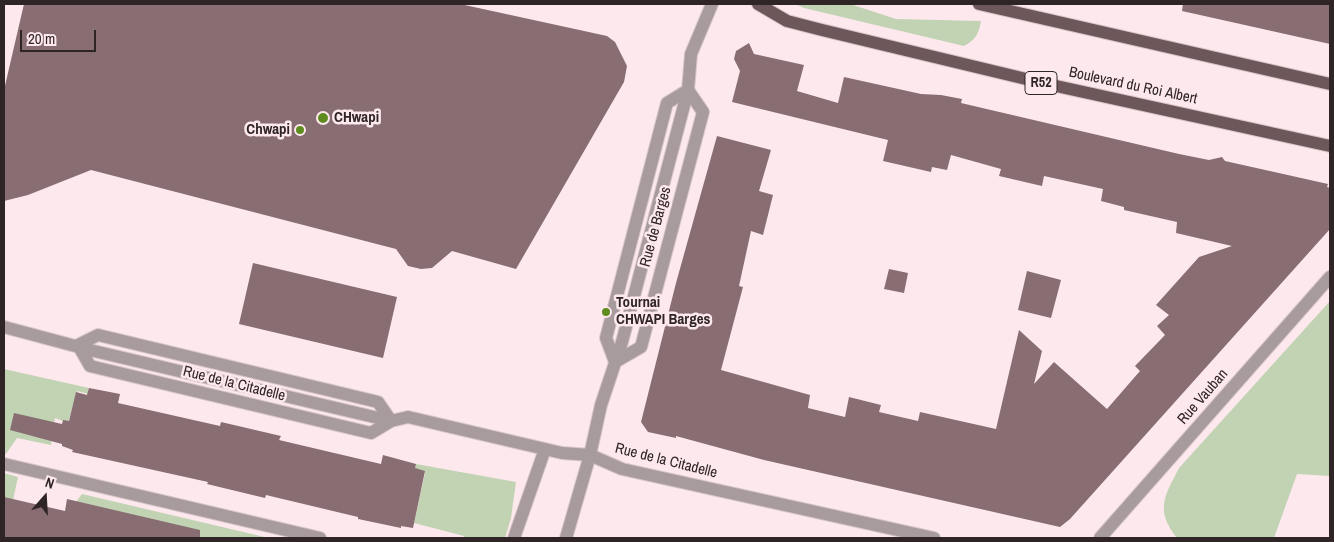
<!DOCTYPE html>
<html>
<head>
<meta charset="utf-8">
<style>
	body { margin:0 }
	#map { position:relative; width:1334px; height:542px; overflow:hidden; background:#fde9ed; font-family:"Archivo Narrow",sans-serif }
	canvas { display:block }
	.frame { position:absolute; inset:0; border:5px solid #2f2426; pointer-events:none }
	.north { position:absolute; left:20px; top:472px; width:50px; height:50px; -webkit-text-stroke:4px #fde9ed; paint-order:stroke; rotate:19deg; font-size:14px; font-weight:700; line-height:20px; text-align:center; color:#2f2426 }
	.north::after { content:''; display:block; margin:auto; width:18px; height:22px; background:#2f2426; clip-path:polygon(50% 0,100% 100%,50% 72%,0 100%) }
	.scale { position:absolute; left:20px; top:30px; width:76px; height:22px; box-sizing:border-box; border:2px solid #2f2426; border-top:0; padding-left:6px; font-size:15px; line-height:18px; white-space:nowrap; color:#2f2426; -webkit-text-stroke:4px #fde9ed; paint-order:stroke }
</style>
</head>
<body>
<div id="map">
<canvas width="1334" height="542"></canvas>
<div class="frame"></div>
<div class="north">N</div>
<div class="scale">20 m</div>
</div>
<script>
const c = document.querySelector('canvas').getContext('2d');
c.lineJoin = 'round';
function fill(path, color) {
  c.fillStyle = color;
  c.fill(path, 'evenodd');
}
function trace(path, color, width, dash) {
  c.strokeStyle = color;
  c.lineWidth = width;
  c.lineCap = dash ? 'butt' : 'round';
  c.setLineDash(dash || []);
  c.stroke(path);
}
function drawText(font, color, halo, rows, align = 'center') {
  c.font = font + ' "Archivo Narrow",sans-serif';
  c.lineWidth = 5;
  c.setLineDash([]);
  c.textBaseline = 'middle';
  c.strokeStyle = halo;
  c.fillStyle = color;
  for (const [text, x, y, turn = 0] of rows) {
    c.save();
    c.translate(x, y);
    c.rotate((+turn || 0) * Math.PI / 180);
    c.textAlign = isNaN(turn) ? turn : align;
    if (halo) c.strokeText(text, 0, 0);
    c.fillText(text, 0, 0);
    c.restore();
  }
}
fill(new Path2D(`
	M795,4H850L896,19L981,21C979,34 975,40 964,46L804,8Z
	M1330,301V476L1297,474L1274,538H1177C1155,510 1164,497 1179,468Z
	M4,369L89,388L88,394L77,391L68,423L55,418L51,445L17,438L6,454L4,452Z
	M416,464L516,482L511,518L505,538H464V536L414,523L425,473L414,469Z
	M4,473L18,477L13,500L4,498Z
	M82,494L269,538H162L160,525L72,507Z`), '#c2d3b4');
fill(new Path2D(`
	M24,4H460L607,36L615,42L627,66L624,82L516,269L452,251L432,268L421,269L408,266L396,249L91,170L28,195L4,201V90Z
	M1183,4H1330V44L1182,11Z
	M749,43L754,54L804,65L797,91L838,103L844,77L921,94L941,95L962,99L961,103L1179,154L1209,160L1222,157L1225,161L1328,184L1327,187L1330,188V229L1070,519L1060,527L764,460L676,436V438L648,432L641,422L676,283L717,136L771,150L759,191L773,195L763,235L751,231L739,286L743,287L721,370L810,395L808,408L845,417L849,397L881,405L879,412L918,421L920,412L996,429L1019,330L1042,351L1034,384L1054,362L1107,409L1140,371L1135,366L1165,335L1157,326L1169,315L1156,305L1199,257L1232,246L1176,233L1177,222L1124,210V207L1101,201L1103,189L1044,176L1042,186L999,176L1001,169L951,155L947,170L932,167L931,172L883,161L888,140L732,102L740,71L734,59L736,51Z
	M253,263L397,297L383,358L239,324Z
	M889,269L908,273L904,293L884,289Z
	M1027,271L1061,280L1051,318L1018,310Z
	M89,388L120,394L118,403L220,426L221,422L281,436L279,440L381,464L383,455L416,464L415,468L425,471L413,528L401,526V528L358,519V517L266,495L265,498L207,484L208,482L72,452L73,450L62,446V444L10,430L14,413L62,424L63,420L69,421L76,392L87,395Z
	M4,497L65,511L67,499L200,530V538H4Z`), '#886d72');
const minor = new Path2D(`
	M4,327L94,351L391,421
	M78,345L90,366L371,433L391,421L408,417L562,453L590,455L622,469L934,538
	M78,345L98,335L378,402L391,421
	M615,362L641,347L703,112L688,90
	M615,362L606,338L667,103L688,90
	M4,464L320,538
	M514,538L545,449
	M566,538L590,455L601,405L622,342L688,90L691,54L712,4
	M1100,538L1330,277`);
const major = new Path2D(`
	M758,4L787,21L822,30L1047,84L1330,146
	M979,4L1330,84`);
trace(minor, '#d8c6c9', 14);
trace(major, '#d8c6c9', 14);
trace(minor, '#a89b9d', 12);
trace(major, '#6d575b', 12);
for (const [x, y, r, color] of [
	[323,118,6,"#5f8c1f"],
	[300,130,5,"#5f8c1f"],
	[606,312,5,"#5f8c1f"]
]) {
  const dot = new Path2D();
  dot.arc(x, y, r, 0, 2 * Math.PI);
  c.fillStyle = color;
  c.fill(dot);
  trace(dot, '#fde9ed', 2);
}
for (const [x, y, w] of [
	[1041,83,32]
]) {
  const box = new Path2D();
  box.roundRect(x - w / 2, y - 11.5, w, 23, 4);
  c.fillStyle = '#fde9ed';
  c.fill(box);
  trace(box, '#2f2426', 1);
}
drawText('bold 14px', '#2f2426', null, [
	["R52",1041,83]
]);
drawText('15px', '#2f2426', '#fde9ed', [
	["Boulevard du Roi Albert",1133,86,12],
	["Rue de Barges",656,227,-75],
	["Rue de la Citadelle",234,384,14],
	["Rue Vauban",1203,397,-49],
	["Rue de la Citadelle",666,461,14]
]);
drawText('bold 15px', '#2f2426', '#fde9ed', [
	["CHwapi",334,118],
	["Chwapi",290,130,"right"],
	["Tournai",616,303],
	["CHWAPI Barges",616,320]
], 'left');
</script>
</body>
</html>
